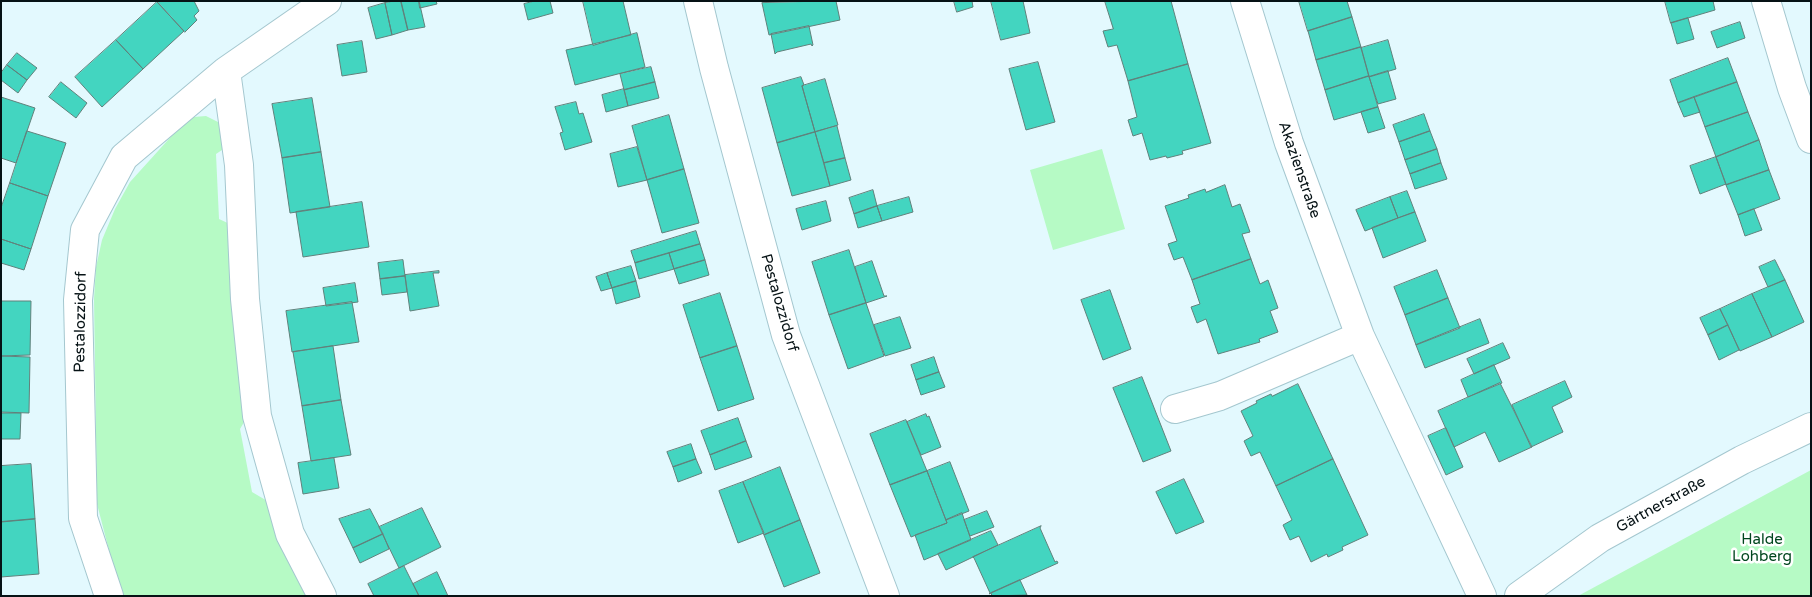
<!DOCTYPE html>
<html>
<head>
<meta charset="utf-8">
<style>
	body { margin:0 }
	#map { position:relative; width:1812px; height:597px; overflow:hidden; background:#e3f9fe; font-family:"Varela Round",sans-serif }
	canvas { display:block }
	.frame { position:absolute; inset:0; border:2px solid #061215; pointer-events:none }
</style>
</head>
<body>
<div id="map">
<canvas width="1812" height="597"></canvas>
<div class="frame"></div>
</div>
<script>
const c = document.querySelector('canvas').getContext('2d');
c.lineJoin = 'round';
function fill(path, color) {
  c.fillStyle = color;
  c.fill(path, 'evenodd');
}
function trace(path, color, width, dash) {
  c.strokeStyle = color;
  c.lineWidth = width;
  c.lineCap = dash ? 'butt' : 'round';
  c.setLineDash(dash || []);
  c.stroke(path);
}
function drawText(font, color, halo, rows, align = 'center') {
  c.font = font + ' "Varela Round",sans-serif';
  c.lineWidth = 5;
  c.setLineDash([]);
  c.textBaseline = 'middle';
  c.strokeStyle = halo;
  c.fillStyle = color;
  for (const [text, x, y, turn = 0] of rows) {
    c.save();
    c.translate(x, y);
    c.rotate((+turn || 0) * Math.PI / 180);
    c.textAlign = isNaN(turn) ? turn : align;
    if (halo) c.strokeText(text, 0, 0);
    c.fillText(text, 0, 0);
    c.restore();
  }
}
fill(new Path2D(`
	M206,116L220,123L228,146L216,154L219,219L232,225L250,412L240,429L252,492L269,502L308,596H123L118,585L97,504L94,299L96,267L102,240L115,209L130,182L177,130L194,117Z
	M1102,149L1125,229L1053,250L1030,170Z
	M1811,470V596H1578Z`), '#b6fac5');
const building = new Path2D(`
	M157,1H194L199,11L194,16L197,20L185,32Z
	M394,1H401L408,30L392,35L385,3Z
	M401,1H419L425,27L408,30Z
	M419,1H436L437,4L420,8Z
	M535,1H550L553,13L528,20L524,4Z
	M583,1H623L631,35L593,44Z
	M836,1L840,20L769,35L762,3Z
	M954,1H972L973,7L957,12Z
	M991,1H1023L1030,33L1001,40Z
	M1105,1H1171L1188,64L1128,81L1117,45L1108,47L1103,31L1113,29Z
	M1299,1H1347L1352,17L1308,31Z
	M1665,1H1713L1715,10L1671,23Z
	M157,2L184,31L143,69L116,40Z
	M385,3L392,35L376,39L368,8Z
	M1352,17L1361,47L1316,60L1308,31Z
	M1688,18L1694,39L1677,44L1671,23Z
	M1740,22L1745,38L1717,48L1711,32Z
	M809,26L813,45L812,46L811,44L777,52L775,54L771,34Z
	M637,33L645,67L575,85L566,50L593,44V45Z
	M116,40L143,69L102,107L75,77Z
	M1388,40L1396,69L1369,77L1361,48Z
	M362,41L367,72L342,76L337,45Z
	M1361,47L1369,76L1325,90L1316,60Z
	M17,53L37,68L27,80L7,65Z
	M1728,58L1737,82L1678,103L1670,80Z
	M1038,62L1055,122L1026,130L1009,69Z
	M1188,64L1211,143L1182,151L1183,154L1167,158L1166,156L1150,160L1142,133L1133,136L1128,120L1137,117L1128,81Z
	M7,65L27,80L18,93L1,80V73Z
	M651,67L655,82L624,90L620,74Z
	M1388,71L1396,99L1378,104L1369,77Z
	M1369,76L1378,107L1334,120L1325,90Z
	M801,77L804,85L802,86L815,132L777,143L762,88Z
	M825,79L838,125L815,132L802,86Z
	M61,82L87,103L76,118L49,97Z
	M655,82L659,98L628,106L624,90Z
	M1737,82L1748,112L1705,127L1694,97Z
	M624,89L628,106L606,112L602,95Z
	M1,97L35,108L16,163L1,158Z
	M1694,97L1700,112L1684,117L1678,103Z
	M312,98L321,152L282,158L272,104Z
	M576,102L579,114L583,113L592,142L565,150L560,133L563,132L555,107Z
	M1378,107L1385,128L1368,133L1361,112Z
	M1748,112L1759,140L1716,157L1705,127Z
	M1424,114L1430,131L1399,142L1393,125Z
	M669,115L684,169L647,180L632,126Z
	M837,126L845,158L824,163L815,132Z
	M27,131L66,143L48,196L10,183Z
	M1430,131L1437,149L1405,160L1399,142Z
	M815,132L830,186L792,196L777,143Z
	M1759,140L1769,170L1726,185L1716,157Z
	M637,147L647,180L618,187L610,154Z
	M1437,149L1441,163L1410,174L1405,160Z
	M321,152L330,207L290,213L282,158Z
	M1716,157L1726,184L1700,194L1690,166Z
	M845,158L851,180L830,186L824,163Z
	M1441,163L1447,179L1415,189L1410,174Z
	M684,169L699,223L662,233L647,180Z
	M1769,170L1780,199L1738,215L1726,185Z
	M10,183L48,196L31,249L1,239V208Z
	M1225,185L1232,207L1240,204L1250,232L1242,234L1251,259L1192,280L1183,257L1174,260L1168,244L1177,241L1165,206L1189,198L1188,195L1205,189L1206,192Z
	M873,190L877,206L854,214L849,198Z
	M1407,191L1415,212L1398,218L1390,197Z
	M909,197L913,212L882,221L877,206Z
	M1390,197L1398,218L1365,231L1356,210Z
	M826,201L831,221L802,230L796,209Z
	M362,202L369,247L303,257L296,212Z
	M877,206L882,221L858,228L854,214Z
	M1754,209L1762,230L1745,236L1738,215Z
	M1415,212L1426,241L1383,258L1372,228Z
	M696,231L700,244L635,263L631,251Z
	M1,239L31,249L24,270L1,263Z
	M700,244L705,260L674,269L669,253Z
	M849,250L866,303L829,315L812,262Z
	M669,253L674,269L639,279L635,263Z
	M1251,259L1260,284L1268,280L1278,308L1270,311L1278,332L1259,339L1260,342L1218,354L1206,319L1197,323L1191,307L1200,304L1192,280Z
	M403,260L405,276L380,279L378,263Z
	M705,260L709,275L679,284L674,269Z
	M1775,260L1785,280L1768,287L1759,267Z
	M872,261L884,296H887L866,303L855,267Z
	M631,266L636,281L612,288L607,273Z
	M1437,270L1448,298L1405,315L1394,287Z
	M439,271V273H433L439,306L410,311L405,275Z
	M607,273L612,288L601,291L596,277Z
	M405,276L407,292L382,295L380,279Z
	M1785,280L1804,322L1772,337L1752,294Z
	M636,281L640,297L616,304L612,288Z
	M355,283L358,302L326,306L323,288Z
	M1110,290L1131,349L1103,360L1081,300Z
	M720,293L737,346L700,358L683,305Z
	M1752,294L1772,337L1740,351L1720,309Z
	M1448,298L1460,328L1416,345L1405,315Z
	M1,301H31L30,355L1,356Z
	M352,302L359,342L292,352L286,311Z
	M866,303L884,356L848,369L829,315Z
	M1720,309L1728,325L1708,335L1700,318Z
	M900,317L911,348L885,356L874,325Z
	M1480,319L1489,343L1425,368L1416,345Z
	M1728,325L1739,350L1719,360L1708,335Z
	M1503,343L1510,358L1474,374L1467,359Z
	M333,346L341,400L302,406L293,352Z
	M737,346L754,399L718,411L700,358Z
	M1,356L30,357L29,413L1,412Z
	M934,357L939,372L916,380L911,365Z
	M1494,365L1502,383L1468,397L1461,380Z
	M939,372L945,387L921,395L916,380Z
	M1142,377L1171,451L1143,462L1113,388Z
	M1565,381L1572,397L1552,407L1563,432L1531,447L1512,405Z
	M1500,383L1532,447L1499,462L1485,432L1454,447L1438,411Z
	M1298,384L1333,459L1276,486L1260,452L1251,456L1244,441L1253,436L1241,411L1257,403L1256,401L1271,394L1272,396Z
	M341,400L351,455L311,461L302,406Z
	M1,413H21L20,439H1Z
	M926,414L927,417L929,416L941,447L921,455L907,422Z
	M738,418L746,441L710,455L701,431Z
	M906,420L927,471L890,485L870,434Z
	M1446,428L1463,467L1446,475L1428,436Z
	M746,441L752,457L715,470L710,455Z
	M691,444L696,459L673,467L667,452Z
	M334,458L339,488L303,494L298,463Z
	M696,459L702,473L678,482L673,467Z
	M1333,459L1368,535L1342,547L1343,550L1328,557L1327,554L1311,562L1299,536L1290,540L1283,525L1292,520L1276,486Z
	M950,462L969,511L946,520L927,471Z
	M31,464L35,519L1,522V466Z
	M780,467L800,520L764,535L743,482Z
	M927,471L947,523L911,537L890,485Z
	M1184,479L1204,522L1176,534L1156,492Z
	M743,482L764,533L738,543L719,491Z
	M422,508L441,547L399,568L379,527Z
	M370,509L383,534L353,548L339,519Z
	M987,511L994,527L970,536L964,520Z
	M962,513L971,540L924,560L915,535L947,523L946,520Z
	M35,519L39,574L1,577V522Z
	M800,520L820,573L784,587L764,535Z
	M1041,526L1040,528L1055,562L1057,561L1058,563L989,594L990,593L974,558L973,557Z
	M991,531L998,545L946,570L938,554Z
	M383,534L389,549L360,563L353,548Z
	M404,566L419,596H374L368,584Z
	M437,572L448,596H419L413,584Z
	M1020,580L1027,595L992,596L991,593Z`);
fill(building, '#43d5c0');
trace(building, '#60817b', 1);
const minor = new Path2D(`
	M698,1L714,68L786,335L885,596
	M1245,1L1289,143L1360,336L1482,596
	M1766,1L1792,88L1811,139
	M226,71L239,165L245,299L257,416L290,534L322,596
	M1175,409L1220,396L1360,336
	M109,596L83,518L78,300L85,230L124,157L226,71L327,1`);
const major = new Path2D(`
	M1519,596L1600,538L1742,460L1811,427`);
trace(minor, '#a4c7cf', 30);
trace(major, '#a4c7cf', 30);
trace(minor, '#fff', 28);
trace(major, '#fff', 28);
drawText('15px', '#061215', '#fff', [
	["Akazienstraße",1299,170,71],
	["Pestalozzidorf",779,303,74],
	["Pestalozzidorf",81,322,-89],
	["Gärtnerstraße",1661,505,-29]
]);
drawText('15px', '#00461e', '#fff', [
	["Halde",1762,540],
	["Lohberg",1762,557]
]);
</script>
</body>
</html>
